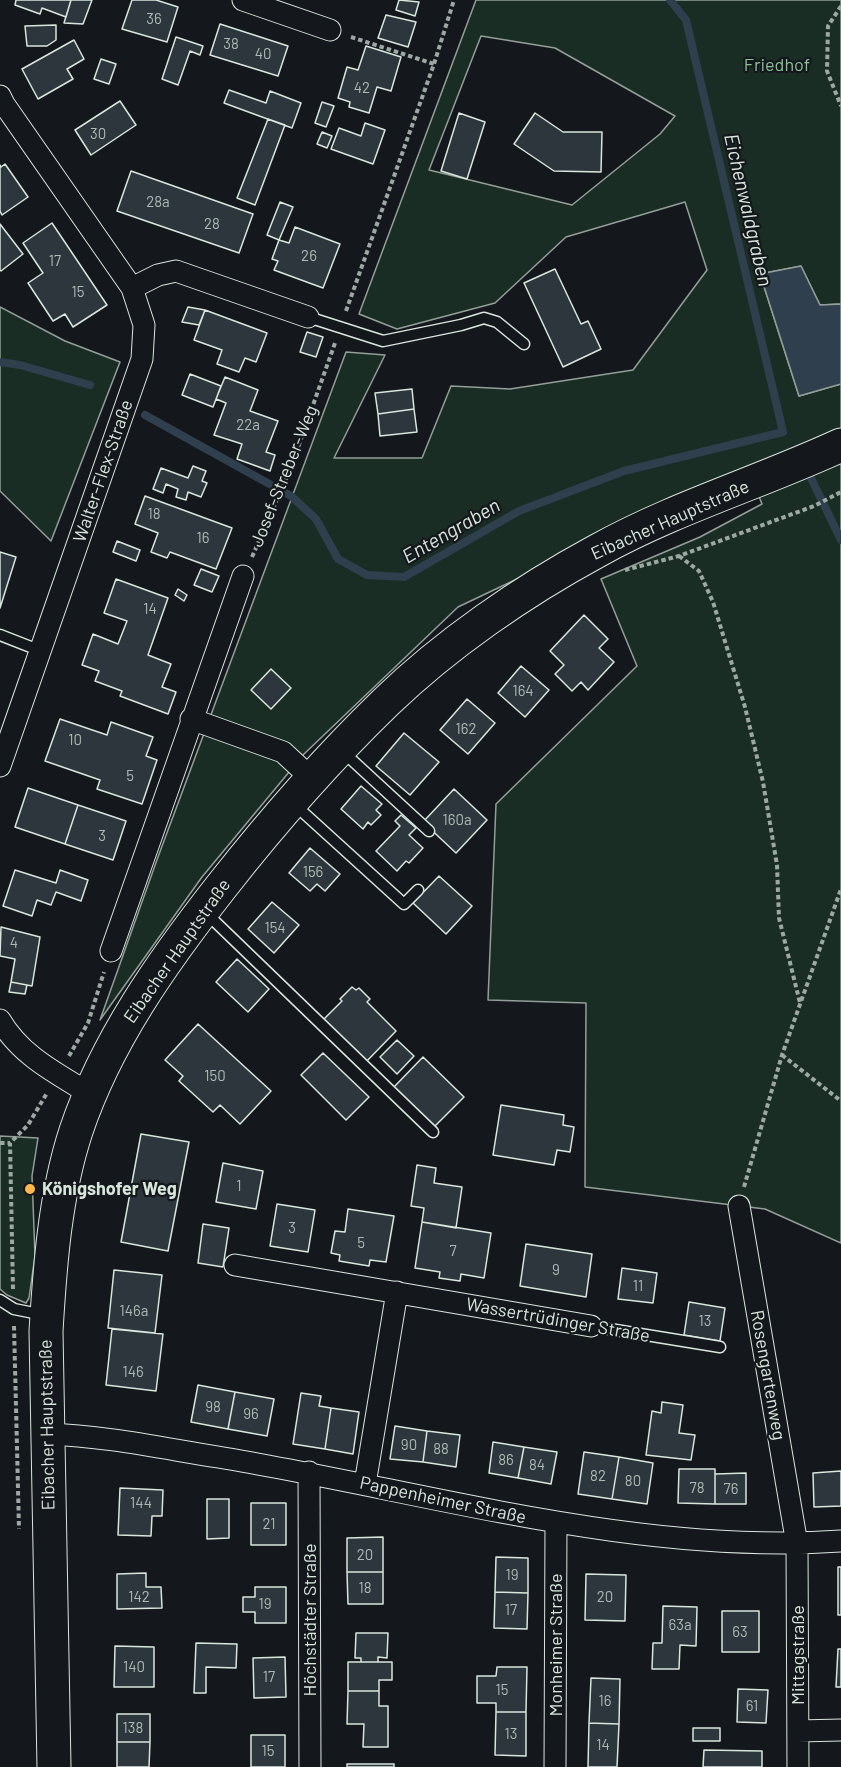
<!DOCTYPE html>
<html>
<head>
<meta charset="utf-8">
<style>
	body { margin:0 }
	canvas { display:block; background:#14181c }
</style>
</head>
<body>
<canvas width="841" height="1767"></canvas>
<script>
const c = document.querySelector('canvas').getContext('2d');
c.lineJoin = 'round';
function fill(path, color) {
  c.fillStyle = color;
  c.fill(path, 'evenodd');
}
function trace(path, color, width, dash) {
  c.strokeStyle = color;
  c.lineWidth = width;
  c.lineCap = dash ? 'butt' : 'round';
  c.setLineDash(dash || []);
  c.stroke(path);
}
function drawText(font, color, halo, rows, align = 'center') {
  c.font = font + ' Barlow,sans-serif';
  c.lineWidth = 4.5;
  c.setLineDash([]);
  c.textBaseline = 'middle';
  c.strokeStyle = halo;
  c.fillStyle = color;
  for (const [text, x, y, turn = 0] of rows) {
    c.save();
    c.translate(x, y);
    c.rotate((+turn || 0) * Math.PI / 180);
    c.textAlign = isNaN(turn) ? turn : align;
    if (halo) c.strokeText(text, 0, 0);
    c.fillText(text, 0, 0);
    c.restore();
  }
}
const green = new Path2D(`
	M476,0H841V304L820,305L801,266L760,274L799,396L841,384V1243L765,1209L585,1187L586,1003L488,1000L496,804L637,666L601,579L700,537L762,504L748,469L458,607L304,754L202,877L100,1020L158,857L346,352L385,355L334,458H422L451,386L510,389L633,370L707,270L685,202L566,237L495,303L397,329L359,314ZM481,36L555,48L675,116L660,134L572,205L429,170Z
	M0,307L65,341L120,362L51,541L0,491Z
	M0,1136L38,1138L32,1176L35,1256L29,1298L26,1303L7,1295L0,1289Z`);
fill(green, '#1a2d24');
trace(green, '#939e99', 1.5);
const water = new Path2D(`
	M801,266L820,305L841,304V384L799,396L760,274Z`);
fill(water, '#2f3f4d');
trace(water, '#939e99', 1.5);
trace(new Path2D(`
	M0,362L20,365L90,385
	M145,415L291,496L316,519L338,559L367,575L404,577L519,511L624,471L783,432L686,20L670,0
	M809,474L841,540`), '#2f3f4d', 8);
const building = new Path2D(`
	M16,0H71L66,17L42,8L40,14L15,5Z
	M71,0H92L83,24L64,23Z
	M132,0H156L178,7L167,42L122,29Z
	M399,0L419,2L415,16L396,10Z
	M386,15L416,22L408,47L378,38Z
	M220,24L288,46L278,76L210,55Z
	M56,25V40L47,46H27L25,26Z
	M176,37L203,46L200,55L190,51L178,85L162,79Z
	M74,40L84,59L67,69L73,79L38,99L22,69Z
	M366,46L401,57L391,91L377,87L369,113L349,107L350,102L338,98L347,67L358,70Z
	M101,59L116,64L109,84L94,79Z
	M229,90L266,103L270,91L301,103L292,128L224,103Z
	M120,101L136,125L91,155L75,130Z
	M322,102L334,106L326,127L315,123Z
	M459,113L485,122L467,179L441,171Z
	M535,113L563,132H602L601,172L554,171L514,144Z
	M268,119L285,125L255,205L237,198Z
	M365,123L385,130L373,164L331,149L339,128L361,136Z
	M322,132L332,136L327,148L317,144Z
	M5,164L28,197L2,215L0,211V165L1,167Z
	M131,171L253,214L239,253L117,211Z
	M280,202L293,207L279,240L267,235Z
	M52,223L107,305L73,327L65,314L53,321L28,283L43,273L23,243Z
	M0,224L23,254L1,271L0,270Z
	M295,227L340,244L323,288L274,270L278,261L272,259L279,240L289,243Z
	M555,269L581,324L588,321L601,349L563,367L524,283Z
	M188,307L205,310L199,325L182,322Z
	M205,310L267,333L256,362L245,358L239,372L217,364L222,350L194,340Z
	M307,332L323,337L316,357L300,352Z
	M190,374L221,386L213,407L182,395Z
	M225,377L258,390L250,411L278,421L266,452L275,455L270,471L237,459L242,444L214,435L226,403L216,399Z
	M412,389L414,409L378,414L375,393Z
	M414,409L417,432L380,436L378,414Z
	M193,466L206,471L202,481L207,483L201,497L188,492L186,500L176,497L178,489L166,484L163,493L153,489L161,468L188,478Z
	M145,496L232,528L216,569L170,552L167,558L151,552L158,533L135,524Z
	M117,541L140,550L136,561L113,552Z
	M0,552L16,557L0,608Z
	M201,569L219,576L212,592L194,585Z
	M116,579L168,598L148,655L171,664L162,687L176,692L168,714L120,696L122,691L95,681L99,671L82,665L93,634L118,644L127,621L104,613Z
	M178,589L187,595L184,601L175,595Z
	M584,615L608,639L599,648L614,662L588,690L581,682L572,691L555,674L564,665L550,651Z
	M521,666L549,690L525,717L498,693Z
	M271,669L291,688L271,709L251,690Z
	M467,699L495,723L468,754L440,730Z
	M60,719L107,735L111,722L153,737L146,756L157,760L142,804L97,789L100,780L45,761Z
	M404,733L439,762L410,795L376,766Z
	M361,786L382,804L376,810L381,815L371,825L368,822L363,829L341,809Z
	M28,788L78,805L65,844L15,827Z
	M454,789L487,820L456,853L423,822Z
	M78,805L126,821L113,860L65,844Z
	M401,815L416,828L409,835L423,848L409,863L406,861L397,871L376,851L400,826L395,821Z
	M310,848L340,874L325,891L317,884L310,891L289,873Z
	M15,870L56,883L60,870L88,880L81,901L56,892L51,905L37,900L32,916L3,906Z
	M439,876L472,906L446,934L413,903Z
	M272,902L299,925L274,953L248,929Z
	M1,927L40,937L32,986L11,982L15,959L0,956Z
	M237,959L269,989L248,1012L216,982Z
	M11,982L27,985L25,994L9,992Z
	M352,987L356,990L359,988L370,999L367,1002L396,1031L364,1064L321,1022L342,1001L340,999Z
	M198,1024L271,1091L240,1124L220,1105L213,1112L179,1081L183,1076L165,1060Z
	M397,1040L414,1056L397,1074L380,1057Z
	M323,1053L369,1097L346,1120L301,1075Z
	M423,1057L464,1097L433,1128L393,1088Z
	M501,1105L564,1115L563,1125L574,1127L570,1152L557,1150L554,1165L493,1155Z
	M141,1134L189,1142L168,1251L121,1242Z
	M223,1163L263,1171L256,1209L216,1202Z
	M417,1165L436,1168L434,1183L462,1187L456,1228L422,1222L424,1208L411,1206Z
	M277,1204L315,1210L308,1252L270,1246Z
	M348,1209L394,1216L386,1262L370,1260L369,1266L339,1261L340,1255L331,1253L335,1231L345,1232Z
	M422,1222L491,1233L484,1278L461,1274L460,1281L439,1278L440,1272L415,1268Z
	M203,1224L229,1228L223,1267L198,1263Z
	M526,1244L592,1254L586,1297L520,1286Z
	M622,1268L657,1273L653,1303L618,1299Z
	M114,1270L162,1275L155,1333L108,1328Z
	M689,1302L725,1308L720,1341L684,1335Z
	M112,1329L163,1334L156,1391L106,1385Z
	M198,1385L235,1392L228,1429L191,1422Z
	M235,1392L274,1399L267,1436L228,1429Z
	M301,1393L321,1396L319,1406L331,1408L325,1449L293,1444Z
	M662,1402L683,1405L679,1433L695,1435L691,1460L646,1455L652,1411L661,1413Z
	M331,1408L359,1412L353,1454L325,1449Z
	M395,1426L427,1431L423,1462L390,1459Z
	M427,1431L460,1435L456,1467L423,1462Z
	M493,1442L524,1447L518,1478L489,1473Z
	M524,1447L557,1452L551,1484L518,1478Z
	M584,1452L619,1457L612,1499L578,1494Z
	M619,1457L653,1463L647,1504L612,1499Z
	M679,1469H715V1504L678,1503Z
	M841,1471V1506L814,1507L813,1473Z
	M746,1473V1504H715V1474Z
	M120,1488L163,1490L162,1516H152L151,1536L118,1535Z
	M207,1499H229V1538L207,1539Z
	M251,1503H286V1545H251Z
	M383,1537V1572H347V1538Z
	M496,1557L528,1558V1593L495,1592Z
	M838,1567H841V1615H838Z
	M347,1572H383V1604H348Z
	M146,1573V1587H161L162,1608L117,1609V1574Z
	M586,1574L626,1575L625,1621L585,1620Z
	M255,1587H286V1623H255V1612H243V1597H255Z
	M495,1592L528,1593L527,1629L494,1628Z
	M663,1606L697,1607L696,1646L680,1645L679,1669H652L653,1643H662Z
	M722,1611H759V1652H722Z
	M356,1633H388L387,1658L378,1657V1662H361V1658H355Z
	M196,1643L237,1644L236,1668L206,1667V1693H194Z
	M115,1646L154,1647V1687H114Z
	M838,1649H841V1687H836Z
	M285,1657L286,1697L254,1698L253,1658Z
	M348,1662H392V1680H379V1691H348Z
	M497,1667H527L526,1712H496V1703H477V1676H496Z
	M591,1678L620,1679L619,1724L589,1723Z
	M738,1689L768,1690L766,1723L737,1722Z
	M348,1691H379V1706H388V1747H363L364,1724H347Z
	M496,1712H526V1756L495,1755Z
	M117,1714H150V1742H117Z
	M589,1723L619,1724L617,1767H588Z
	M693,1728H720V1741H693Z
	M251,1735H285V1767H251Z
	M117,1742H150L149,1767H117Z
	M704,1750L762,1751V1767H703Z
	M347,1764H394V1767H347Z`);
fill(building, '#2c363c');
trace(building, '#d8e6dc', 1.5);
const service = new Path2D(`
	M308,317L383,341L461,325L484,318L497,322L524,344
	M0,635L41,651
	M341,750L429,831
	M295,805L404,904L418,890
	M205,912L433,1132
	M0,1300L14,1309L44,1315
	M591,1326L720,1347`);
const minor = new Path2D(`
	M243,0L330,30
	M0,96L4,104L132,288L144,325L142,359L0,766
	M132,288L158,275L176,271L308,317
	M191,719L283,752L312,779
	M111,951L243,576
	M0,1020C21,1056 56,1073 90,1094
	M739,1206L797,1544L798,1767
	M235,1265L591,1326
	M47,1434C105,1436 161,1448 218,1457C424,1491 631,1555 841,1541
	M309,1472L310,1767
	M365,1484L397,1292
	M798,1731L841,1730
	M555,1767L556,1523`);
const primary = new Path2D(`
	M54,1767L46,1331C50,1265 55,1195 76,1131C106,1041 163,961 221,887C272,822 326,760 386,702C446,644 523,591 597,551C674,508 761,482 841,445`);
trace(service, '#d8e6dc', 13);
trace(minor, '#d8e6dc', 23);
trace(primary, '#d8e6dc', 35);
trace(new Path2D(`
	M841,6L828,26L827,71L841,106
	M351,37L434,64
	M346,311L434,64L454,0
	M679,556L699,571L713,602L745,707L763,782L777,865L779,918L800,1003
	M252,557L290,470L335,343
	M625,570L679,556L814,506L841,492
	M782,1055L841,1101
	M69,1056L88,1023L104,972
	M0,1143H10
	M744,1187L782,1055L841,889
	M13,1289L10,1143L28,1125L47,1093
	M14,1326L19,1529`), '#9da8a2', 4, [4.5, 3]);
trace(service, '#14181c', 10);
trace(minor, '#14181c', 21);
trace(primary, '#14181c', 33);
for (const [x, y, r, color] of [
	[30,1189,6,"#ffb74d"]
]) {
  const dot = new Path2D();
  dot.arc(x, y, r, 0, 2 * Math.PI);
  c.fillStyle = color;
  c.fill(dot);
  trace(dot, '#14181c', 2);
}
drawText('15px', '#adbab4', null, [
	["36",154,19],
	["38",231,44],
	["40",263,54],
	["42",362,88],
	["30",98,134],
	["28a",158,202],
	["28",212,224],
	["26",309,256],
	["17",55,261],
	["15",78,292],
	["22a",248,425],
	["18",154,514],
	["16",203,538],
	["14",150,609],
	["164",523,691],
	["162",466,729],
	["10",75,740],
	["5",130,776],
	["160a",457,820],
	["3",102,836],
	["156",313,872],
	["154",275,928],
	["4",14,943],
	["150",215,1076],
	["1",239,1186],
	["3",292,1228],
	["5",361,1243],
	["7",453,1251],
	["9",556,1270],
	["11",638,1286],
	["146a",134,1311],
	["13",705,1321],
	["146",133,1372],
	["98",213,1407],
	["96",251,1414],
	["90",409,1445],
	["88",441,1449],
	["86",506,1460],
	["84",537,1465],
	["82",598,1476],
	["80",633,1481],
	["78",697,1488],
	["76",731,1489],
	["144",141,1503],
	["21",269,1524],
	["20",365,1555],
	["19",512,1575],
	["18",365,1588],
	["142",139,1597],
	["20",605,1597],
	["19",265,1604],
	["17",511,1610],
	["63a",680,1625],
	["63",740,1632],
	["140",134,1667],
	["17",269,1677],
	["15",502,1690],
	["16",605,1701],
	["61",752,1706],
	["138",133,1728],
	["13",511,1734],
	["14",603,1745],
	["15",268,1751]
]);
drawText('18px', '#8ac095', '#14181c', [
	["Friedhof",777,65]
]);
drawText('18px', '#d8e6dc', '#14181c', [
	["Walter-Flex-Straße",103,471,-71],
	["Josef-Streber-Weg",284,476,-68],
	["Eibacher Hauptstraße",670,520,-24],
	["Eibacher Hauptstraße",177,951,-55],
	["Wassertrüdinger Straße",558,1320,10],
	["Rosengartenweg",768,1375,80],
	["Eibacher Hauptstraße",47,1425,-91],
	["Pappenheimer Straße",443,1500,12],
	["Höchstädter Straße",310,1620,-90],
	["Monheimer Straße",556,1645,-90],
	["Mittagstraße",798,1655,-90]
]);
drawText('bold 18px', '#d8e6dc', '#14181c', [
	["Königshofer Weg",42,1189]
], 'left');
drawText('italic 20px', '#d8e6dc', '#14181c', [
	["Eichenwaldgraben",748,210,77],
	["Entengraben",451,531,-30]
]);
</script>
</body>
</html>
